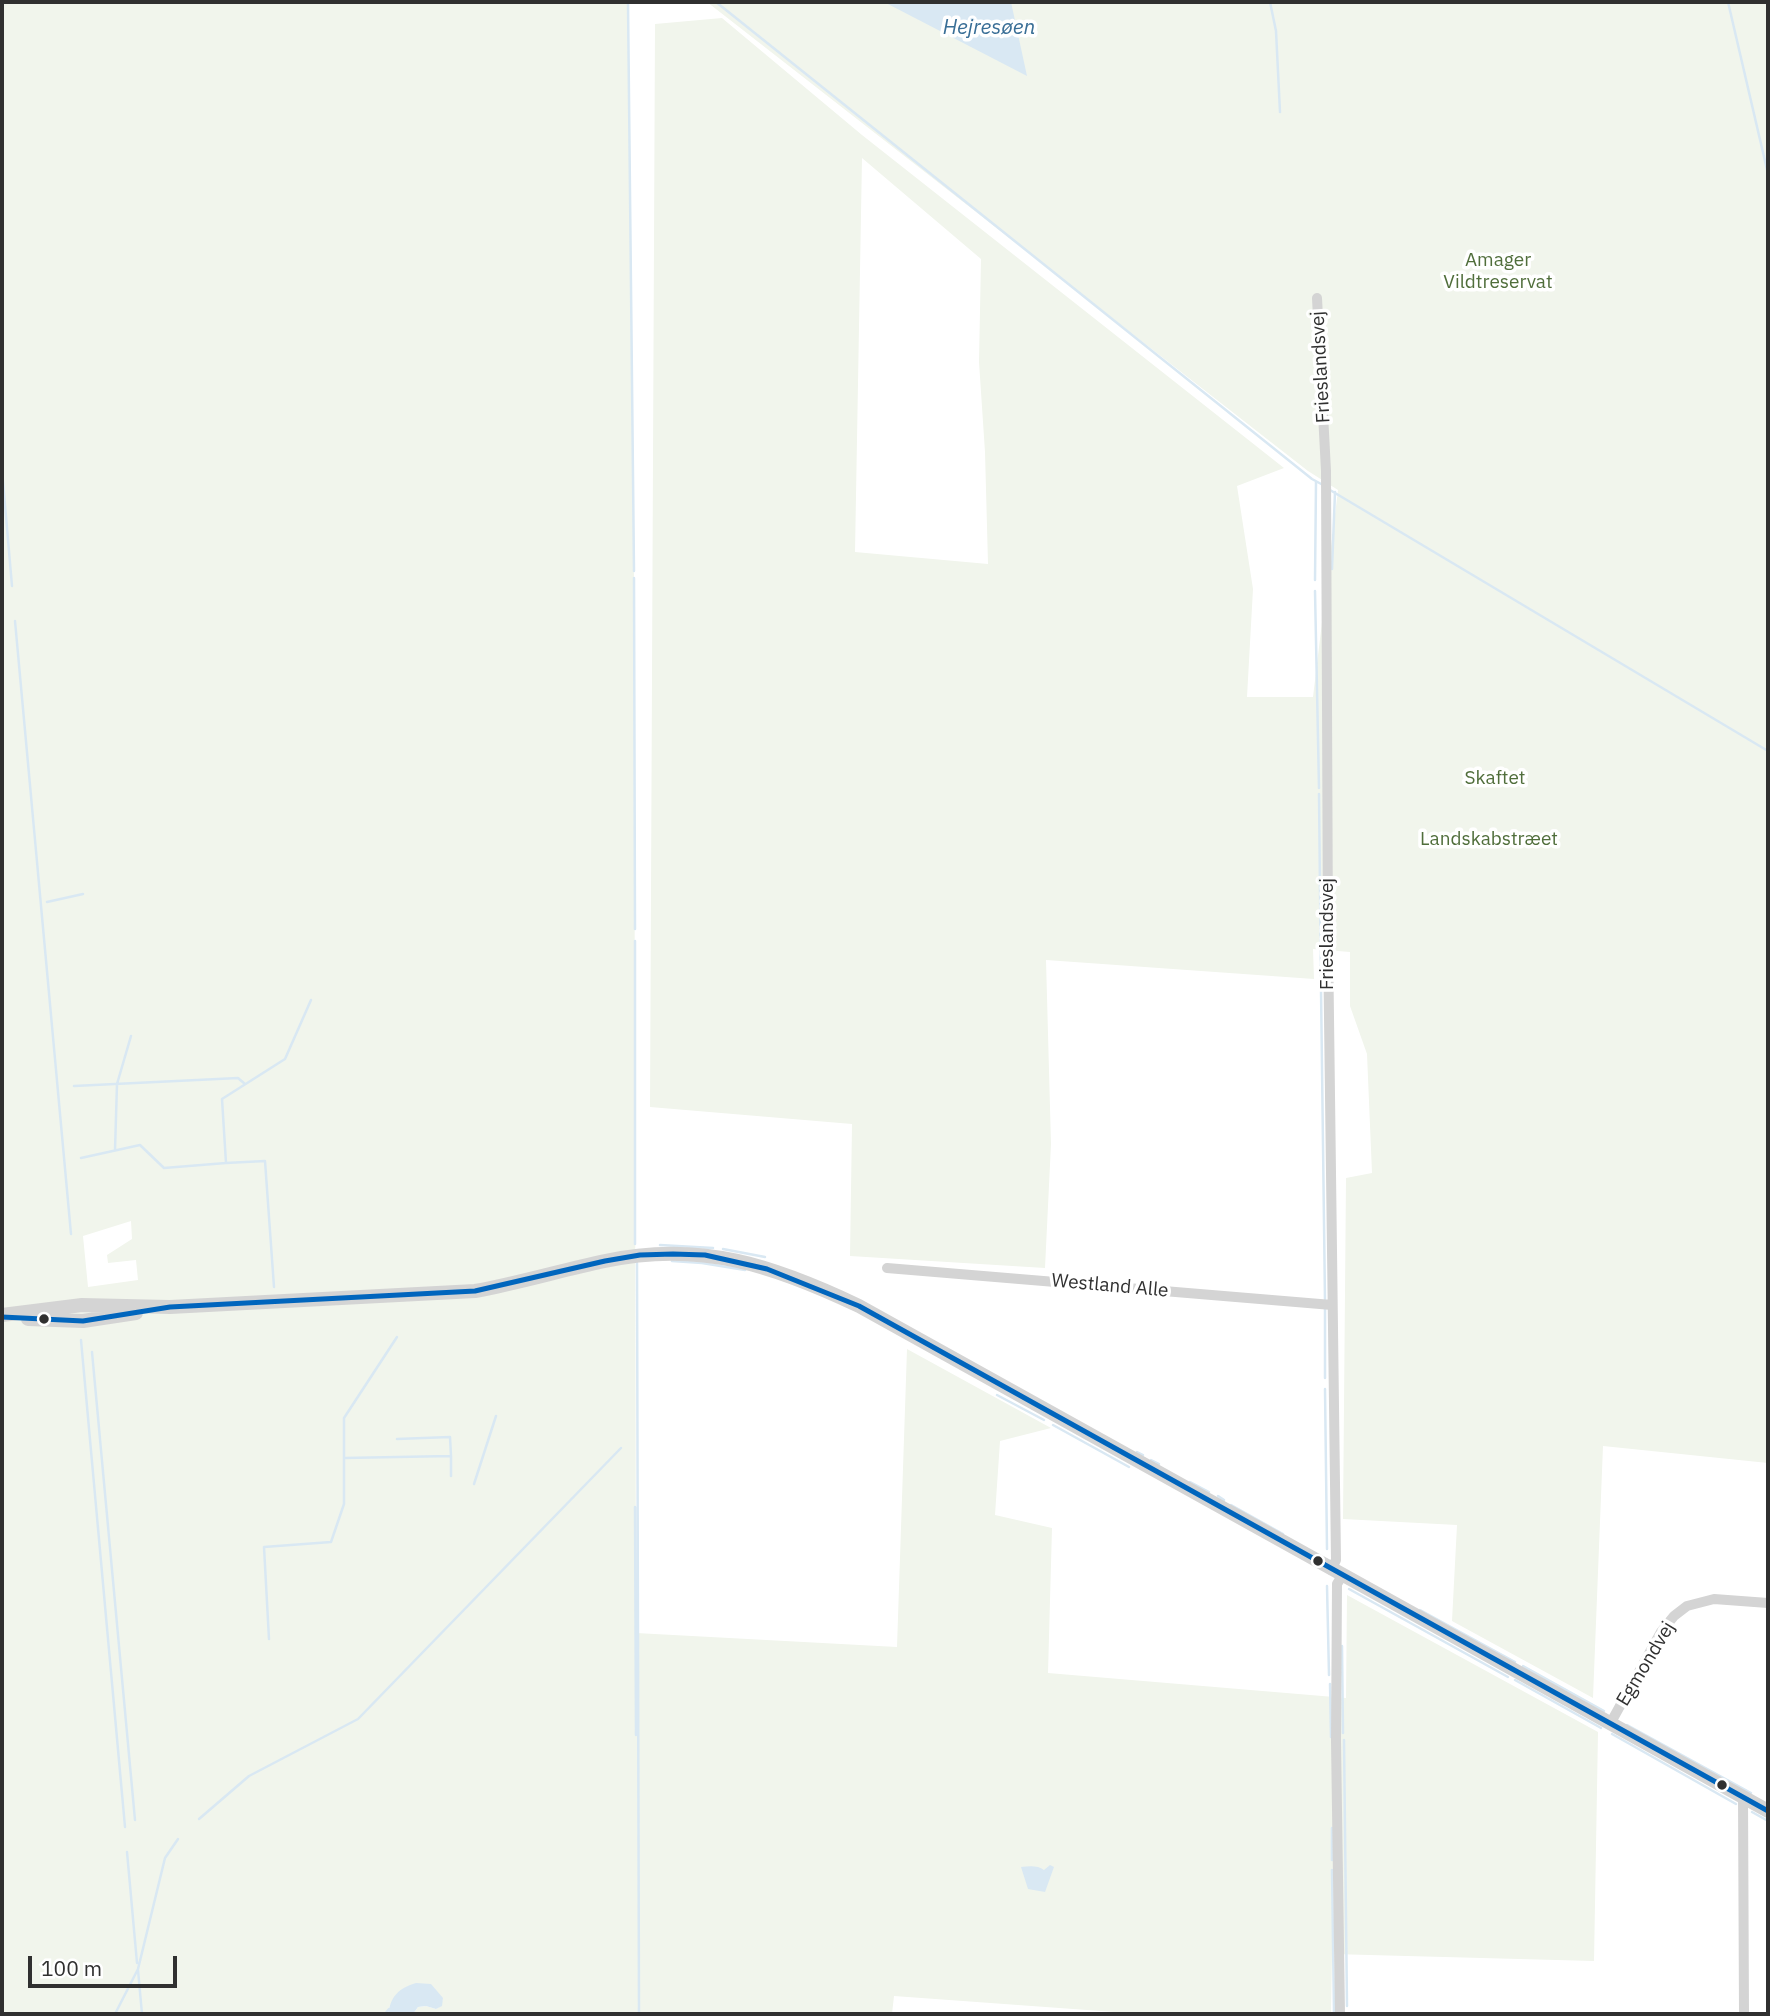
<!DOCTYPE html>
<html>
<head>
<meta charset="utf-8">
<style>
	body { margin:0 }
	#map { position:relative; width:1770px; height:2016px; overflow:hidden; background:#fff; font-family:"IBM Plex Sans",sans-serif }
	canvas { display:block }
	.frame { position:absolute; inset:0; border:4px solid #303030; pointer-events:none }
	.scale { position:absolute; left:28px; top:1956px; width:149px; height:32px; box-sizing:border-box; border:4px solid #303030; border-top:0; padding-left:9px; font-size:21px; line-height:24px; white-space:nowrap; color:#303030; -webkit-text-stroke:5px #fff; paint-order:stroke }
</style>
</head>
<body>
<div id="map">
<canvas width="1770" height="2016"></canvas>
<div class="frame"></div>
<div class="scale">100 m</div>
</div>
<script>
const c = document.querySelector('canvas').getContext('2d');
c.lineJoin = 'round';
function fill(path, color) {
  c.fillStyle = color;
  c.fill(path, 'evenodd');
}
function trace(path, color, width, dash) {
  c.strokeStyle = color;
  c.lineWidth = width;
  c.lineCap = dash ? 'butt' : 'round';
  c.setLineDash(dash || []);
  c.stroke(path);
}
function drawText(font, color, halo, rows, align = 'center') {
  c.font = font + ' "IBM Plex Sans",sans-serif';
  c.lineWidth = 7;
  c.setLineDash([]);
  c.textBaseline = 'middle';
  c.strokeStyle = halo;
  c.fillStyle = color;
  for (const [text, x, y, turn = 0] of rows) {
    c.save();
    c.translate(x, y);
    c.rotate((+turn || 0) * Math.PI / 180);
    c.textAlign = isNaN(turn) ? turn : align;
    if (halo) c.strokeText(text, 0, 0);
    c.fillText(text, 0, 0);
    c.restore();
  }
}
fill(new Path2D(`
	M2,2H628L634,578L636,1633L897,1647L907,1349L1051,1428L1000,1441L995,1515L1052,1528L1048,1673L1346,1698L1347,1595L1598,1732L1594,1961L1332,1954L1331,2014H1142L894,1996L892,2014H413L418,2007L426,2006L436,2009L441,2006L443,1998L390,2005L388,2014H2ZM131,1221L132,1239L107,1255L108,1263L136,1260L138,1280L88,1287L83,1236Z
	M707,2H1768V1463L1603,1446L1593,1698L1452,1621L1457,1525L1343,1519L1346,1178L1372,1173L1367,1054L1350,1006V952L1313,949L1314,979L1046,960L1051,1144L1045,1268L850,1256L852,1124L650,1107L655,24L722,18L862,135L1284,468L1237,486L1253,589L1247,697H1313L1338,490L1308,471ZM862,158L981,259L979,362L985,452L988,564L855,552Z`), '#f1f5ec');
fill(new Path2D(`
	M884,2H1011L1027,76Z
	M1050,1865L1054,1867L1045,1892L1028,1889L1021,1867C1029,1866 1038,1865 1044,1870Z
	M416,1983L431,1984L443,1998L442,2006L436,2009L426,2006L418,2007L413,2014H388C391,1996 399,1988 416,1983Z`), '#d9e8f3');
trace(new Path2D(`
	M628,2L634,571
	M716,2L1312,479L1323,485
	M1270,2L1276,31L1280,112
	M1728,2L1768,174
	M2,470L12,586
	M1330,490L1768,751
	M1332,569L1335,492
	M634,578L635,929
	M1315,580L1316,482
	M1315,591L1319,788
	M15,621L71,1234
	M1319,794L1321,982
	M47,902L83,894
	M635,941V1244
	M1321,989L1325,1301
	M74,1086L238,1078L245,1084
	M115,1150L117,1084L131,1036
	M81,1158L140,1145L164,1168L226,1163
	M660,1245L713,1248
	M723,1249L765,1257
	M672,1261L702,1263L745,1270
	M637,1263L639,2014
	M274,1287L265,1161L226,1163L222,1099L285,1059L311,1000
	M1325,1307V1378
	M81,1340L125,1827
	M92,1352L135,1820
	M1325,1389L1327,1549
	M997,1395L1044,1420
	M1053,1425L1129,1467
	M1137,1452L1143,1455
	M451,1456V1476
	M344,1458L451,1456L450,1437L397,1439
	M1151,1460L1159,1464
	M1190,1482L1209,1492
	M474,1484L496,1416
	M1218,1496L1224,1500
	M1231,1505L1283,1534
	M635,1507L636,1735
	M1327,1586L1329,1675
	M1349,1589L1508,1677
	M1420,1610L1515,1662
	M269,1639L264,1547L331,1542L344,1504V1418L397,1337
	M1342,1646L1343,1733
	M1523,1666L1604,1711
	M1515,1680L1601,1728
	M1330,1684L1331,1737
	M1627,1725L1751,1793
	M1612,1734L1736,1804
	M1344,1740L1347,2006
	M1752,1812L1768,1821
	M199,1819L249,1776L358,1719L621,1448
	M1332,1828V1860
	M127,1852L137,1963
	M1332,1870L1334,2014
	M138,1970L142,2014
	M115,2014L138,1969L165,1858L178,1839
	M385,2014L389,2009`), '#d9e8f3', 2.5);
trace(new Path2D(`
	M1317,298L1326,471L1328,940L1336,1560L1331,1570
	M887,1268L1332,1305
	M1610,1724L1661,1632L1674,1616L1687,1606L1714,1599L1768,1603
	M1743,1797L1744,2014
	M1340,2014L1336,1741L1337,1584L1342,1576`), '#d4d4d4', 10);
trace(new Path2D(`
	M2,1315L82,1305L170,1307L475,1291C519,1283 562,1270 605,1261C700,1240 775,1266 859,1306L1768,1811
	M28,1319L83,1321L136,1313`), '#d4d4d4', 14);
trace(new Path2D(`
	M2,1317L83,1321L170,1307L475,1291L605,1261L640,1255L673,1254L705,1255L767,1269L859,1306L1768,1811`), '#0065bd', 5);
for (const [x, y, r, color] of [
	[44,1319,6,"#303030"],
	[1318,1561,6,"#303030"],
	[1722,1785,6,"#303030"]
]) {
  const dot = new Path2D();
  dot.arc(x, y, r, 0, 2 * Math.PI);
  c.fillStyle = color;
  c.fill(dot);
  trace(dot, '#fff', 2.5);
}
drawText('19px', '#506e3b', '#fff', [
	["Amager",1498,261],
	["Vildtreservat",1498,283],
	["Skaftet",1495,779],
	["Landskabstræet",1489,840]
]);
drawText('19px', '#303030', '#fff', [
	["Frieslandsvej",1321,367,-93],
	["Frieslandsvej",1328,934,-90],
	["Westland Alle",1110,1286,5],
	["Egmondvej",1646,1664,-59]
]);
drawText('italic 21px', '#396e96', '#fff', [
	["Hejresøen",989,28]
]);
</script>
</body>
</html>
